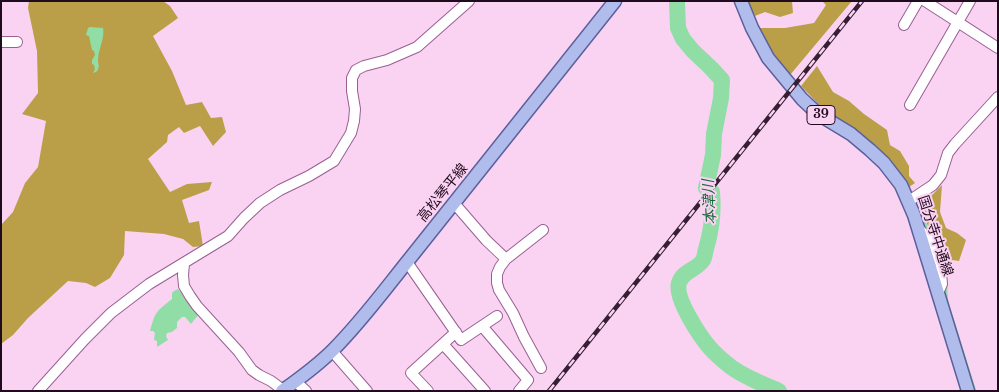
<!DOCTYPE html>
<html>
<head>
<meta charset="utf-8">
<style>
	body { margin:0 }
	#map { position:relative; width:999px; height:392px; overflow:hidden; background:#fad3f3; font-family:"Libre Baskerville",serif }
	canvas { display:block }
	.frame { position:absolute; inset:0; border:2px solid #200a1d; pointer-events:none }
</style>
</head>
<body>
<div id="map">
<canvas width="999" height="392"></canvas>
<div class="frame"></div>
</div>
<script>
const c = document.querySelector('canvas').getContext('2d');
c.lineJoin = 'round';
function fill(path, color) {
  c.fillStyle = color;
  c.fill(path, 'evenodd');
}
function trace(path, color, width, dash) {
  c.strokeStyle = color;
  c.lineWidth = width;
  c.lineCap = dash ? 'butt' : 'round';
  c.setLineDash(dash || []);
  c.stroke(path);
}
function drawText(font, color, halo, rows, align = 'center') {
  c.font = font + ' "Libre Baskerville","Noto Sans JP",serif';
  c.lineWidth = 4;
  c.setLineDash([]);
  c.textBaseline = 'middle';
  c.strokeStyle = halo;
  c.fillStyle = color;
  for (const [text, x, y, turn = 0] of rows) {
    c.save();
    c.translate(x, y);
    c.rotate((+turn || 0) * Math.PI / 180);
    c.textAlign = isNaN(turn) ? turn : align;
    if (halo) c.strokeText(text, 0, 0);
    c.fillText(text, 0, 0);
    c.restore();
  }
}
fill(new Path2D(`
	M29,1H163L170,6L178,18L153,36L172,71L186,105L202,102L211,118L222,117L226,132L213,146L200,126L184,133L179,127L168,135L167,142L148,159L170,192L187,184L212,182L209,190L182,200L189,223L199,221L203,246L193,247L183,239L164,234L125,231L124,255L110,278L95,287L86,283L68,281L28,318L13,335L1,344V225L13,212L25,183L38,167L46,121L22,114L38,93L37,51L28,8Z
	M748,1H792L793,13L780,17L765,12L755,16Z
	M822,1H852L790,75L767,45L757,28H785L814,23L826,5Z
	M817,66L833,92L849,101L864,114L887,130L890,145L900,151L909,166V176L915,183L909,187L890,159L856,129L823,109L801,86Z
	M942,185L940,212L946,228L957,233L966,240L959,261L945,259L922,214L919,204L932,195Z`), '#bb9f48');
fill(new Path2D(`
	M90,27L103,28C105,39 98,49 98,60C98,65 100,65 98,69C98,70 97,71 96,72L93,73L95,69L94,65L92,64V60L95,55L94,51L92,50L89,36L86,35L88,28Z
	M178,289L199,314L191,324L185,317H182L177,322V328L172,332L167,333L166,336L168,340L157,347V341L154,340L155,333L153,331H150C155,311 157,311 172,299V293L174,291Z`), '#90dea6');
trace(new Path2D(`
	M916,204L930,234
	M946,287L947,301L975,391`), '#90dea6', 2.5);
trace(new Path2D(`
	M677,1L678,28L683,39L693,51L711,68L722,80L721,98L714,134L713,155L706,188L712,192C714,213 712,229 706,249C705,252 705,257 703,260C697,270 683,270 679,283C674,298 701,338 711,349C717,356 725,362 731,367C746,378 763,384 779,391`), '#90dea6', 16);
const minor = new Path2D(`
	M925,1L998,48
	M904,25L918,1
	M1,42H17
	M910,105L970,1
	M909,201L933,185L941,175L948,153L955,144L998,97
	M454,203L486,240L506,259
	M918,228L928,238L940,262L942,284L938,293
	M407,262L461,340L497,316
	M184,264L183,275L184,286L190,296L197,306L239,352L252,370L259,375L271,381L283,390
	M482,326L528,380L519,391
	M443,344L485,391
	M332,351L367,391
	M541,368L524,337L513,313L499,290L497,283V274L500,267L506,259L543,230
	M295,381L306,391
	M38,391L85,339L111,313L149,284L228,236L244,218L260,203L280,190L309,176L334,161L351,133L354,121L355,109L352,91V78L356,70L364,66L387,60L417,47L469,1
	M428,391L411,373L456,332`);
const major = new Path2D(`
	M741,1L752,28L768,58L802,99L818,114L851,134L870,150L884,163L901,185L914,215L968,391
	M282,391C299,379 317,366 333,350C360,323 383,292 407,262L615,1`);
trace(minor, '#995f91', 12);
trace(major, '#5b609a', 15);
trace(minor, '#fff', 10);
trace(major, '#b0bceb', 12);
const rail = new Path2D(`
	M549,391L862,1`);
trace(rail, '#361e33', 4.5);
trace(rail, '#fad3f3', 2.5, [8]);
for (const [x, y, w] of [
	[821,115,28]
]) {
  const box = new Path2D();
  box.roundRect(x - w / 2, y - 9.5, w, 19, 4);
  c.fillStyle = '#fad3f3';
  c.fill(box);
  trace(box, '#200a1d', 1);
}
drawText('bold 12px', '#200a1d', null, [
	["39",821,115]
]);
drawText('14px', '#200a1d', '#fad3f3', [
	["高松琴平線",443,193,-51],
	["国分寺中通線",935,236,72]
]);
drawText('italic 15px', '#116936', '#fad3f3', [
	["本津川",710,202,-93]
]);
</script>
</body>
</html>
